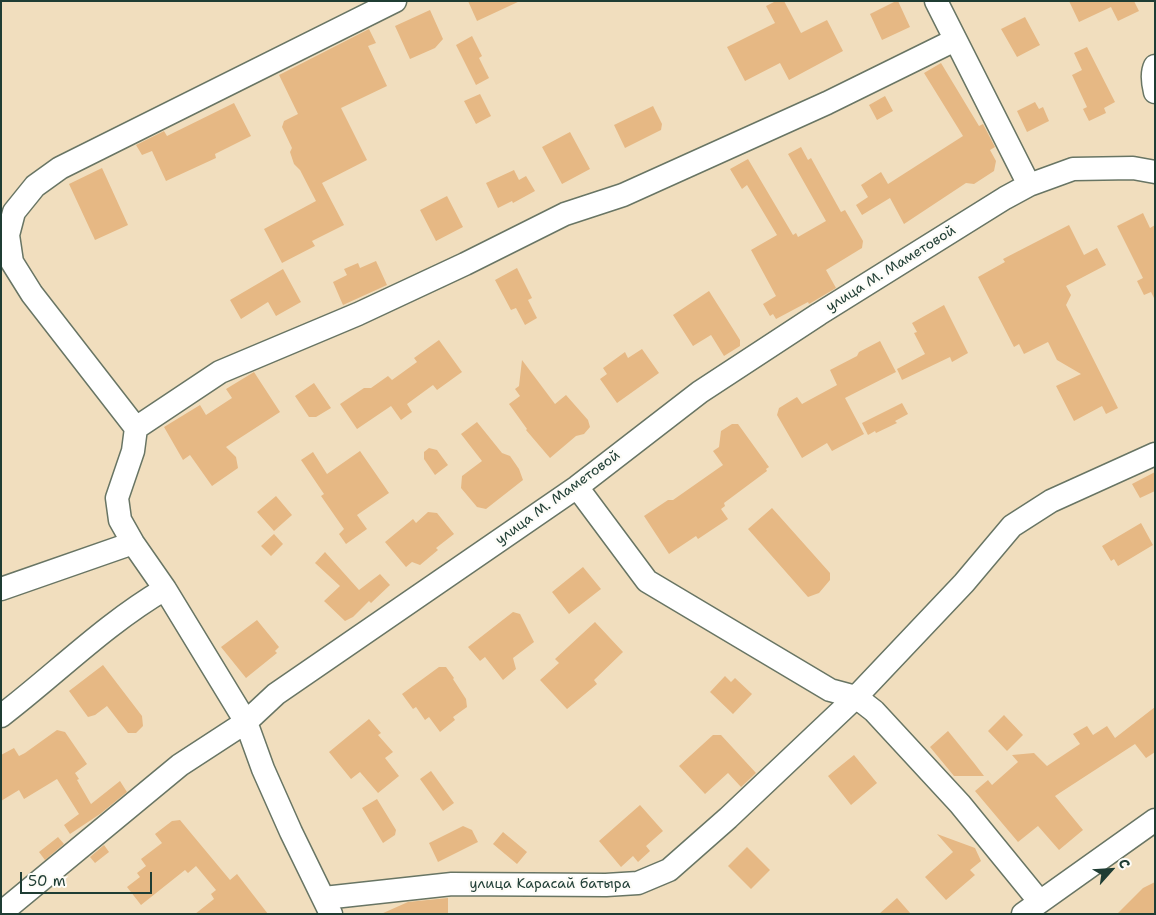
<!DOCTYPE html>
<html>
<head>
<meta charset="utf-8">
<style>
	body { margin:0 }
	#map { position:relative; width:1156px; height:915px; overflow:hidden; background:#f1debe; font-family:"Shantell Sans",sans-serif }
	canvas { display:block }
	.frame { position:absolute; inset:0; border:2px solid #1f3d34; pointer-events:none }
	.north { position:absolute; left:1086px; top:845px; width:50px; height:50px; -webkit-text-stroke:4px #fdfcf7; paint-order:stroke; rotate:64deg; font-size:14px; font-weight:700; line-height:20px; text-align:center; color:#1f3d34 }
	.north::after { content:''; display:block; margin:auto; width:18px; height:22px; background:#1f3d34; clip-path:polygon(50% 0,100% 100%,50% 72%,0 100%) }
	.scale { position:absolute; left:20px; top:872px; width:132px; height:22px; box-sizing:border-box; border:2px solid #1f3d34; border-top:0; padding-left:6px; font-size:15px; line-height:18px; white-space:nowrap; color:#1f3d34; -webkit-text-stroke:4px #fdfcf7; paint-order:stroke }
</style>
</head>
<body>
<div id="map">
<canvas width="1156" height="915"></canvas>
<div class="frame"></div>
<div class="north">С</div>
<div class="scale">50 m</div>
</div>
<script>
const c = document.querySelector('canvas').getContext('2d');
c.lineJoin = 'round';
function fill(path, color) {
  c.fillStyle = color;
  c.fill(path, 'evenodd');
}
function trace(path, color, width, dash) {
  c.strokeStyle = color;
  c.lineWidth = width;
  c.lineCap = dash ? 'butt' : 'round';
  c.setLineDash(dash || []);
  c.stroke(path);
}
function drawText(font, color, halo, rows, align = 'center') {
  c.font = font + ' "Shantell Sans",sans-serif';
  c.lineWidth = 4.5;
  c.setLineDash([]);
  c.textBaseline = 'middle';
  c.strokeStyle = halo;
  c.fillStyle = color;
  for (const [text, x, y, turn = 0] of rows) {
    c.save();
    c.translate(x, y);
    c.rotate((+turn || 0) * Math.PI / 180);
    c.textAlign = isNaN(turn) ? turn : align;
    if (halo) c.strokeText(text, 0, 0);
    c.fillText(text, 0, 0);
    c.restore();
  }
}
fill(new Path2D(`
	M468,1H520L477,21Z
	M776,1H784L801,33L827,20L843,51L789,80L780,63L745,81L727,47L775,23L766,6Z
	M896,1H898L910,27L882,40L870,14Z
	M1069,1H1134L1139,11L1118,21L1111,7L1079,22Z
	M430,10L443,39L435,48L410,59L395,26Z
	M1025,17L1040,45L1017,57L1001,29Z
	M369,29L376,43L368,46L387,86L341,108L367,160L322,183L344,225L312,241L315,246L282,263L264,229L316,201L300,170L294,164L290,152L292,148L282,127L284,121L298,114L279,75Z
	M472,36L482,56L479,58L489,78L476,85L456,45Z
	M1087,47L1115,102L1104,108L1106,113L1089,121L1083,109L1087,107L1072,75L1082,70L1074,53Z
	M941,63L979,126L983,124L995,147L990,150L996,161L994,171L974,184L966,183L904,224L890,198L862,215L856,205L868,197L861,185L881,172L888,184L963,136L924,73Z
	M480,94L491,116L476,124L464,101Z
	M885,96L893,111L877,120L869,105Z
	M1035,102L1039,109L1043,107L1049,121L1027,132L1017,111Z
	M234,103L251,136L215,154L216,158L166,181L152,151L142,155L136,145L164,131L167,136Z
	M653,106L662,124L661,130L625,148L614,125Z
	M570,132L590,169L562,184L542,147Z
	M801,147L808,160L811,158L841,212L845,210L863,241L862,248L826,270L836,288L809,304L808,302L776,319L773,314L770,316L763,304L776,296L751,250L777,235L747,185L742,189L730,169L748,159L793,235L796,233L798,237L826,221L788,154Z
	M102,168L128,225L95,240L69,184Z
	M514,170L519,180L526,176L535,191L513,203L512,201L498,208L486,183Z
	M447,196L463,227L436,241L420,210Z
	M1143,213L1150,228L1155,225V300L1151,292L1144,295L1137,281L1143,278L1117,226Z
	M1069,225L1084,255L1097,248L1106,265L1066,286L1071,295L1066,305L1118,408L1106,414L1102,406L1074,421L1056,386L1081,374L1057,360L1048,342L1024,354L1019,344L1014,347L978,277L1005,262L1003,259Z
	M376,261L387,285L343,305L333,282L347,275L344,269L358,263L360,268Z
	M517,268L532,298L528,300L537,318L525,325L516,308L511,310L495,280Z
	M283,269L301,302L276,316L268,302L241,319L230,300Z
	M709,291L740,340V346L724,356L711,335L693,346L673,315Z
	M944,305L968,353L952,362L950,357L902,380L897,369L925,354L914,333L917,332L912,323Z
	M439,340L462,372L437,390L433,385L407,404L412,412L401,420L391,406L357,429L340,404L364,388H371L388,376L392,380L417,362L414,358Z
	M880,341L896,372L845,398L864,434L832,451L827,443L802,458L777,415L779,408L797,397L802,404L837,385L830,370L857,356L859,352Z
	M642,349L659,373L617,403L600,379L607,374L603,368L625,352L628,358Z
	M522,360L555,404L566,395L588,420L590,427L584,434L576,436L550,458L526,430L527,429L509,404L520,396L515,389L519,386Z
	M254,372L280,412L226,447L236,457L238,468L212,486L190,455L183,460L164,427L200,405L206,415L232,398L226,389Z
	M314,383L331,408L316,417H309L295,396Z
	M902,403L908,414L895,421L897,423L876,433L875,431L868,435L862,423Z
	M477,422L502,453L510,456L519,469L523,480L486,509L477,507L461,488L462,476L482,461L461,434Z
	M732,424H738L769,467L766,469L767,471L724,503L725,506L721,509L728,519L698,539L696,536L669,554L644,516L668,500H673L723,465L713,451L719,447L721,431Z
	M429,448L437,450L448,465L435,475L424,459V452Z
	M360,451L389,493L357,515L367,529L346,544L339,534L344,529L321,496L324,494L301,460L313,452L327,474Z
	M1155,472V491L1140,498L1132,484Z
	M276,496L292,515L274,531L257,512Z
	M772,508L830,573V580L819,593L808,597L748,529Z
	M428,512L437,513L454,534L436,548L438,550L420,565L412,562L406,567L385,542L413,519L416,523Z
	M1141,523L1153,545L1118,566L1114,559L1111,561L1102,546Z
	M274,534L283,544L271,556L261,546Z
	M325,552L359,590L380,574L390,585L371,603L369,601L353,617L345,621L324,601L340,586L315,563Z
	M583,567L601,589L569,614L552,592Z
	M513,612L520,614L534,642L513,658L516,669L503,680L485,657L480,661L468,647Z
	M257,620L279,647L275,651L277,653L246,678L221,647Z
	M595,622L623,652L594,680L597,684L567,709L540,680L559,663L555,659Z
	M103,665L142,716L143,726L136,733H128L107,706L95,715L88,717L69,691Z
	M439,667H446L454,678L453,679L466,699L467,707L453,717L455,720L440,732L429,717L425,720L416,707L413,709L402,694Z
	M725,676L731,682L735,678L752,694L733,714L710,692Z
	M1155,707V752L1146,758L1135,744L1055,796L1083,830L1059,850L1038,826L1018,842L975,791L988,780L992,785L1018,762L1012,755L1034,753L1047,766L1080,744L1073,734L1087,726L1093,735L1107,726L1115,738Z
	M1004,715L1023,735L1007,751L988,731Z
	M369,719L381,733L378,735L393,752L385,758L399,776L378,793L360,772L351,779L329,752Z
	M57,730L65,732L87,764L75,773L79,779L77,780L91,804L120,781L127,792L100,814L70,834L64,825L79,814L57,779L24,799L19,790L1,801V755L14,748L19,756L25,753Z
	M948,731L974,763L984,776H954L930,747Z
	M713,735H721L756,773L741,787L728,773L705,794L679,766Z
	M854,755L877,783L851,805L828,776Z
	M431,771L454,803L443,811L420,779Z
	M377,799L396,830L395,835L383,843L362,808Z
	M640,805L663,831L646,846L650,851L638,862L633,856L621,867L599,841Z
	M180,820L230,880L237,874L268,914H195L214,899L211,894L216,890L196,866L188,873L185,870L141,905L127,887L140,877L137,873L146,866L141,859L162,843L155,834L172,821Z
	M463,826L472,830L478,842L438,862L429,843Z
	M503,832L527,852L517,864L493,844Z
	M937,834L975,848L981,861L970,870L975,875L946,900L925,877L953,852Z
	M58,837L64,844L45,860L39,852Z
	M104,845L109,852L95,863L90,857Z
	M747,847L770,870L751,889L728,866Z
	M1155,882V914H1117L1143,888Z
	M448,898V914H381L408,902Z
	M897,898L911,914H879Z`), '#e6b884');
const minor = new Path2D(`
	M936,1L1029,185
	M1155,66C1151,74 1153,84 1155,92
	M136,428L220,372L358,314L465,264L565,214L623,195L827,103L955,40
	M577,487L647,581L830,690L856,697L874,711L960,804L1040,902
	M1,589L133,543
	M1,716C56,674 105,624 165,589
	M324,898L452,884L606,885L638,883L669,870L728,818L856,697L964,583L1012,526L1051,501L1155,454
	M1,913L180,765L246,722L276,694L577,487L700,392L819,314L1005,198L1029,185L1073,169L1133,168L1155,172
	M331,914L291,832L263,769L246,722L165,589L133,543L120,520L117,498L133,451L136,428L32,294L12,262L8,235L14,212L35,186L60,168L395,1
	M1023,914L1155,820`);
trace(minor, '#687564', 25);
trace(minor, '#fff', 22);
drawText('14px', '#1f3d34', '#fdfcf7', [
	["улица М. Маметовой",891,269,-32],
	["улица М. Маметовой",558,498,-36],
	["улица Карасай батыра",550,884]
]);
</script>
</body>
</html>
